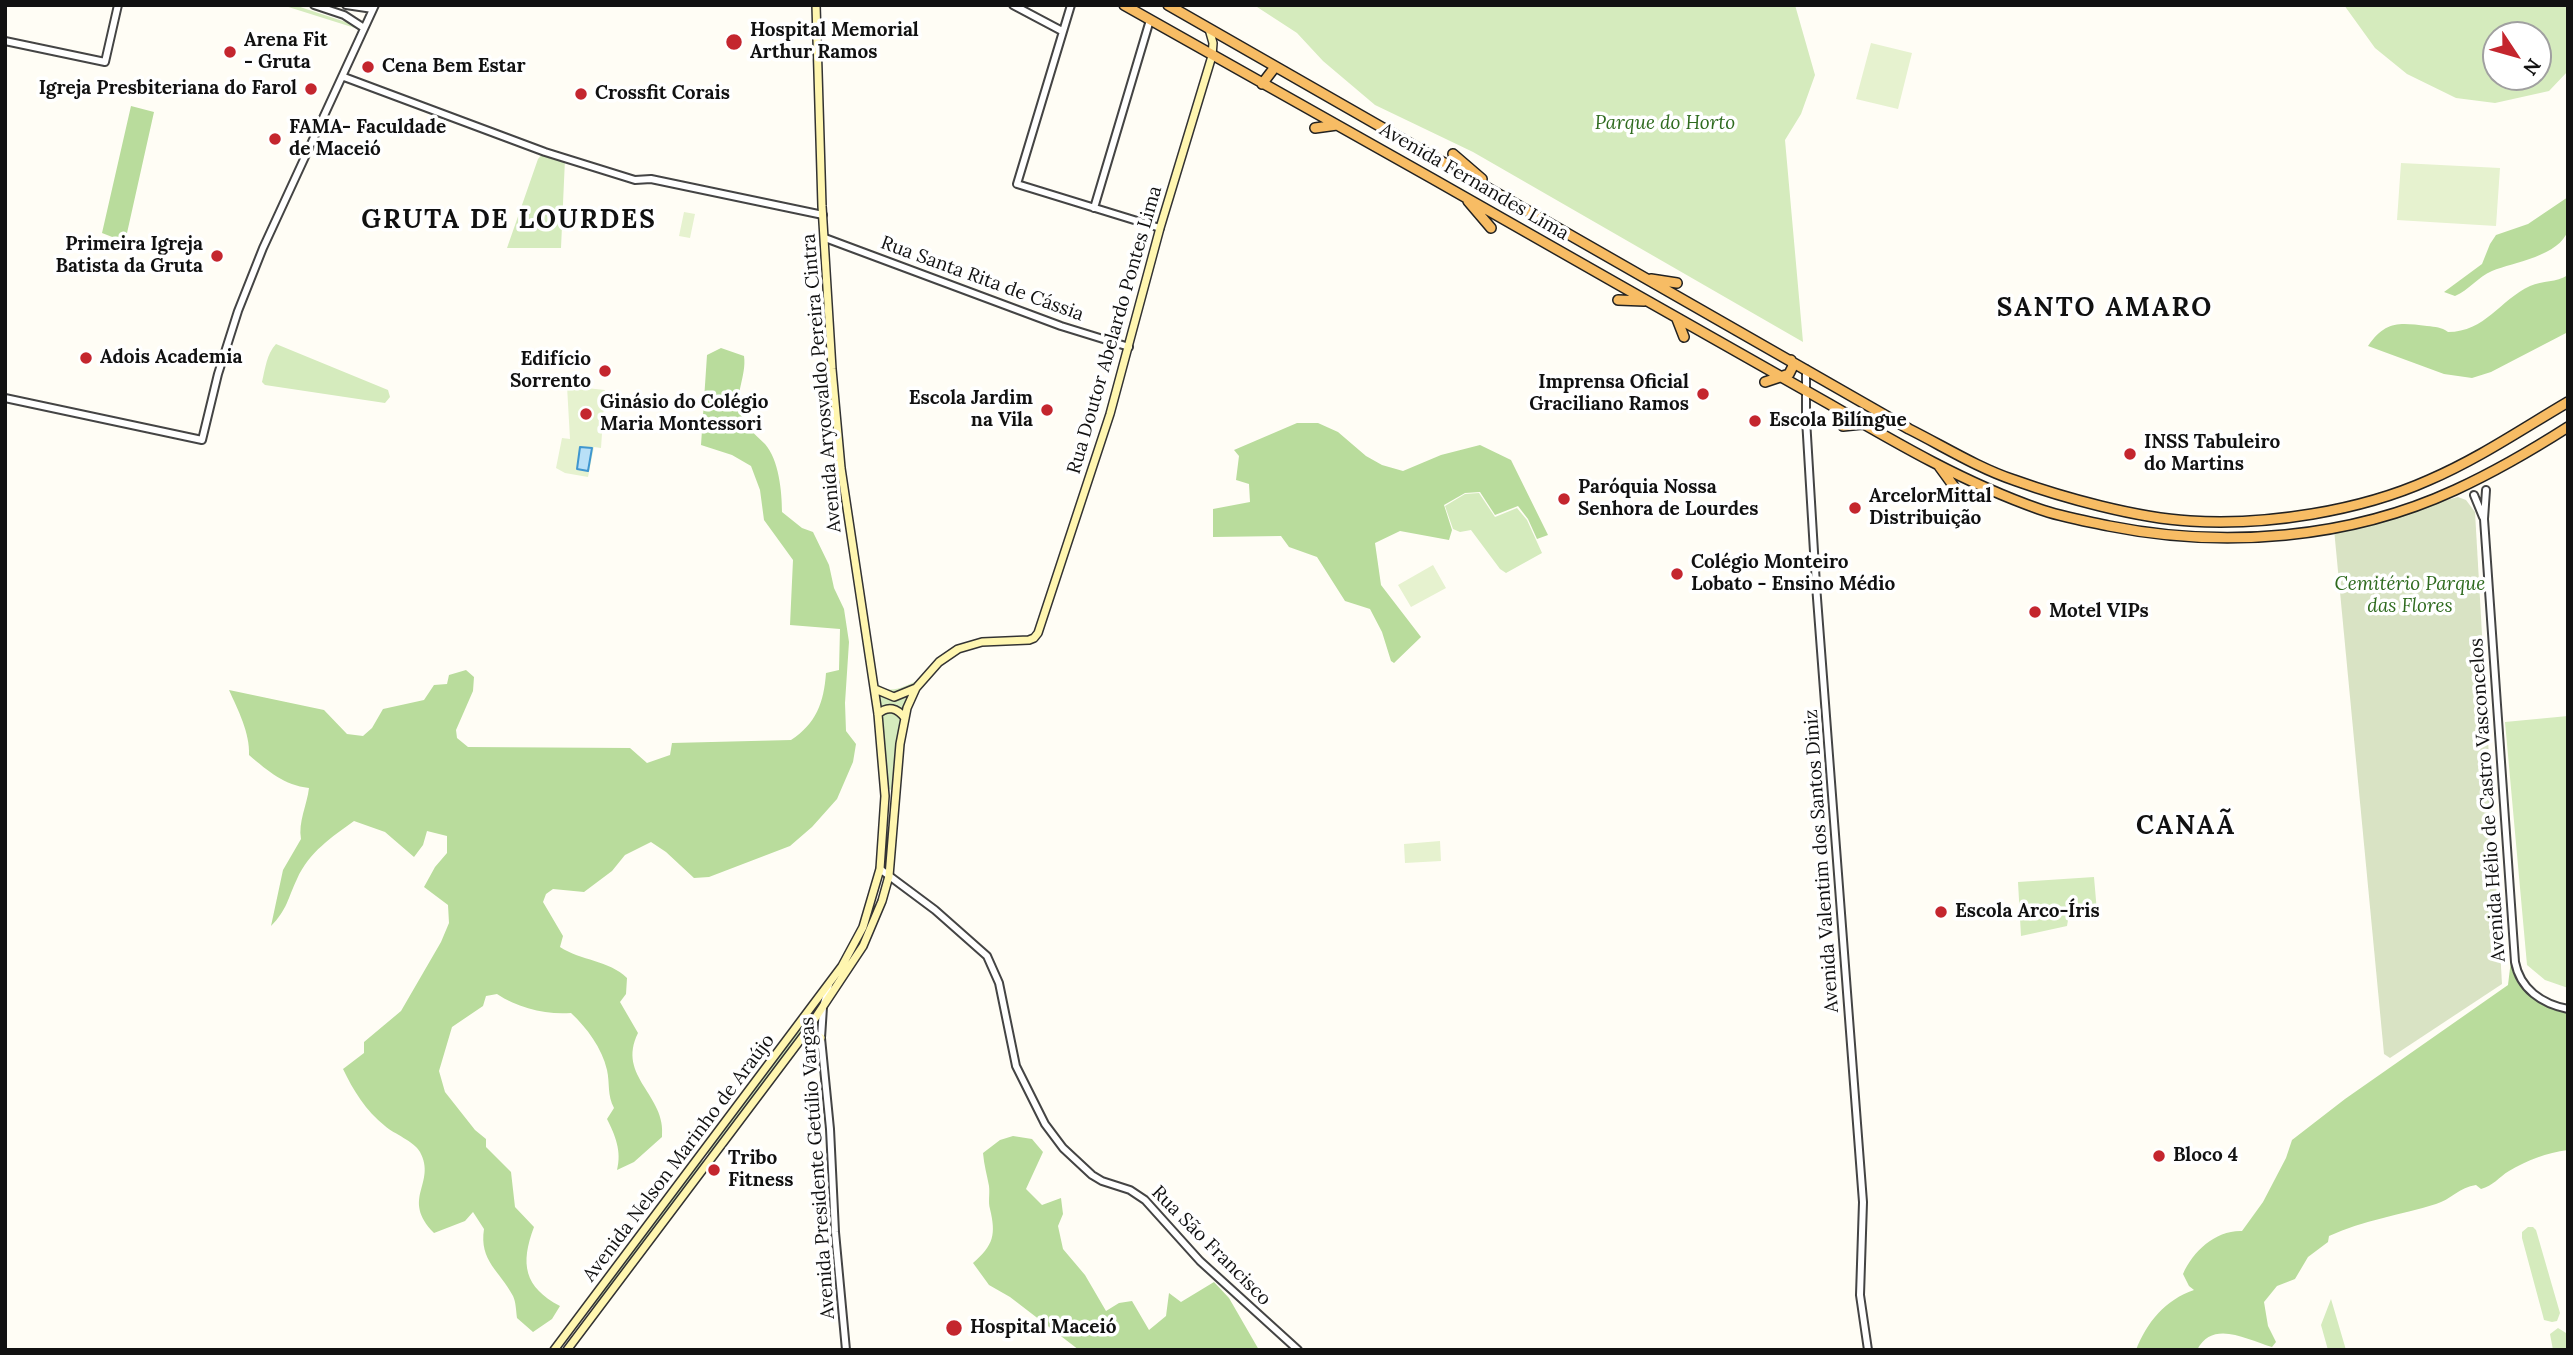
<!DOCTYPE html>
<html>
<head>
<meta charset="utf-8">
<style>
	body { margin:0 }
	#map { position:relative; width:2573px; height:1355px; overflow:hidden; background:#fffdf5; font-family:Lora,serif }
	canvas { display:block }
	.frame { position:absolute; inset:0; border:7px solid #111; pointer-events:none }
	.north { position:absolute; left:2482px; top:21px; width:70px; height:70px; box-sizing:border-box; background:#fff; border:2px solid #a0a0a0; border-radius:50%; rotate:126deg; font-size:19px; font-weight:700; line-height:28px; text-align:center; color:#111 }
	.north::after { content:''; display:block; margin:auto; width:24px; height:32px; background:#c4262e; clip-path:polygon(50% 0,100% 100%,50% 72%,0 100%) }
</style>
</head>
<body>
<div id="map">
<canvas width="2573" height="1355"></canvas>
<div class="frame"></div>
<div class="north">N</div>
</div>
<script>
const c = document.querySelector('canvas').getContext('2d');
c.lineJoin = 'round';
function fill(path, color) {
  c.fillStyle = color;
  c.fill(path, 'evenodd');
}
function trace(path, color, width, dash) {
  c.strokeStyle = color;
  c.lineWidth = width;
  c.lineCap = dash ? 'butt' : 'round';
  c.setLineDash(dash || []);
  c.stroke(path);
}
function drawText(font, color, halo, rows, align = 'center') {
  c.font = font + ' Lora,serif';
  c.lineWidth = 7;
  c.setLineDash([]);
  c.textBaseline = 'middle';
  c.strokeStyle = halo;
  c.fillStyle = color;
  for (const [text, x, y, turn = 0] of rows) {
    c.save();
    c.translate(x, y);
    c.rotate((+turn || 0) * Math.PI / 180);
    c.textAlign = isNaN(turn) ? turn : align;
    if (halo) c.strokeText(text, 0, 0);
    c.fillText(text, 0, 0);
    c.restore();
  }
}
fill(new Path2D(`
	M282,5H294L355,25V28Z
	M1254,5H1795L1815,75L1801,114L1785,140L1803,342L1473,152L1375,105L1323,61L1297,33Z
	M2344,5H2568V71L2549,91L2495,103L2456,98L2407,74L2375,48ZM2496,35H2538V77H2496Z
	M545,151L565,159L561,248H507L538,159Z
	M276,344L388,390L390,397L385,403L265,385L262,382C265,369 267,353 276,344Z
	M1479,493L1495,517L1517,508L1527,520L1542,553L1506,573L1500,569L1471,530L1460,532L1453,529L1445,506L1465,494Z
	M875,681C888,696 900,688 917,681L895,748L894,785L891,790L886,787L885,756Z
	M2568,716V988L2545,980L2527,965L2505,722Z
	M2094,877L2097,912L2069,914L2067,926L2021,936L2018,882Z
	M810,1014L814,1017L709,1156L707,1152Z
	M702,1160L705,1163L595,1307H590Z
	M2528,1227H2533L2536,1230L2560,1313L2557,1321L2552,1322L2544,1320L2543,1316L2522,1238V1232Z
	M2331,1299L2346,1350H2328L2321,1325Z
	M2558,1328L2566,1333L2568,1350H2553L2550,1334Z`), '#d5ebbd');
fill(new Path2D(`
	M131,106L154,112L125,242L102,233Z
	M2568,197C2568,206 2571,221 2568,230C2560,256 2514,262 2492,271C2478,277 2469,290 2455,296L2444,292L2482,264L2490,244L2496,235L2528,224Z
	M2568,275V332L2491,372L2472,378L2444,374L2368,346C2386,320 2400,323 2427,326C2436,327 2441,327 2448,332C2485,332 2500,300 2530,286C2543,280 2556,283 2568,275Z
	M721,348L744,356C747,376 733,396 741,415C746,428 756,435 765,444C779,460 782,492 782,512L802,528L813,532L829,565L834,588L844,609L849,642L845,703L846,731L856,744L853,762L837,799L812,827L790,846L709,877L694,878L666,852L651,842L625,855L612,871L584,892L553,889L546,894L543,902L563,936L560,947C581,961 609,960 627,978L626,994L620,1002L638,1033C616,1077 667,1095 662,1137L634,1162L617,1170C622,1151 615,1135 607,1119L614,1108C607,1095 610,1084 607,1070C602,1048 587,1028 571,1013C546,1015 518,1008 497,994L486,996L483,1006L452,1027L439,1071L445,1092L475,1130L486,1139V1147L511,1172L515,1207L534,1227C520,1264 524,1287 560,1306L552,1319L533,1332L517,1318C516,1311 516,1302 513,1296C500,1271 479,1261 484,1229L473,1212L465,1221L434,1233C400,1198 437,1184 420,1152C414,1141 394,1134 385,1126C366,1111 353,1090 343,1069L364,1053V1042L401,1011L441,942L449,923L448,905L424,887L435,867L447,853V836L427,831L423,845L414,857L385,832L354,821C332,837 309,852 297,879C288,898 287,910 271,926L283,870L301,839C298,822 307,805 309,788C284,785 269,772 249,755C250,733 238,710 229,690L324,710L347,734L363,736L372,728L383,709L424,700L434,685L447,684L449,675L466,670L474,677L473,691L456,730L457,738L468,747L630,748L647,763L670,755L672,743L791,740C816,724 824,702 826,673L839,670L840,629L790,625L793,560L764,520L760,490L751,466L732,455L701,445L707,355Z
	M1297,423H1318L1338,432L1366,456L1382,465L1403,471L1441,455L1480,445L1511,460L1548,535L1537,539L1528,519L1518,506L1495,515L1480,492L1465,493L1444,505L1452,530L1449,540L1400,531L1375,543L1381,585L1421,637L1394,663L1391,661L1382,632L1370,609L1345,601L1317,557L1289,547L1281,536L1213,537V509L1250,502L1249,484L1236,480L1239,456L1234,450Z
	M2511,960C2513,993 2540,1004 2568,1012V1150C2546,1153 2528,1160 2509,1171C2499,1177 2493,1186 2481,1189L2476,1185C2460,1187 2450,1200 2436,1204C2400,1215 2364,1220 2329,1236L2328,1242L2308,1257L2295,1279L2277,1286L2264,1302L2268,1326L2276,1342L2272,1347C2247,1340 2213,1319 2197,1350H2136C2147,1322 2165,1300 2194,1290L2189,1286L2183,1274C2193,1251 2216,1230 2242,1231L2263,1202L2286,1158L2292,1140L2345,1099L2508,985Z
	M1013,1136L1032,1139L1043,1152L1026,1189L1042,1205L1061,1198L1063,1214L1058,1226L1063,1249L1085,1275L1106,1311L1119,1303L1132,1301L1149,1330L1166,1316L1169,1293L1181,1302L1214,1282L1229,1298L1259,1350H1079L1010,1297L989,1285L973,1263C994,1245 996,1234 990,1209C988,1202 990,1194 989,1186C987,1175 984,1165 983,1153L1000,1140Z`), '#b9dc9c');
fill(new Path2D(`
	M2458,497L2466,500L2475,512L2502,984L2390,1058L2384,1054L2334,529Z`), '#d9e3c4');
fill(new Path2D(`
	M1871,43L1912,53L1898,109L1856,99Z
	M2401,163L2500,168L2496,226L2397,220Z
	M684,212L695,214L690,238L679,236Z
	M567,386L605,390L601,448L594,447L588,477L565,473L556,468L562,438L570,439Z
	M1433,565L1446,588L1411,607L1398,585Z
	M1440,841L1441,861L1405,863L1404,844Z`), '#e6f2cf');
const water = new Path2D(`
	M580,447L592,448L588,471L577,469Z`);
fill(water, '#b9e0f7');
trace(water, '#3f96cf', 2);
const tertiary = new Path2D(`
	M314,5L344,15L364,28
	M346,5L373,9
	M1013,5L1062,31
	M1071,5L1017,184L1160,228
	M5,41L105,62L118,5
	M344,77L545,152L635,180L651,179L823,215
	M1094,208L1150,20
	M825,238L1061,326L1129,347
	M1806,369V419L1816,585L1863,1202L1860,1295L1868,1350
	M5,398L202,440L218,374L238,311L263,248L375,5
	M2486,490L2484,519L2515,962C2520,989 2542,1004 2568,1009
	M2474,495L2483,517
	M880,869L935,910L987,956L999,983L1016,1066L1045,1124L1063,1148L1092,1175L1102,1181L1130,1190L1145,1200L1200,1261L1298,1350
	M829,985L823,1007L821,1038L830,1129L835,1232L846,1350`);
const secondary = new Path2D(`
	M875,689L894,697L916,688
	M878,714C888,705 897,708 905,718
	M804,1035L813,1034L821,1038
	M554,1350L842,966L863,927L880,869L885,796L878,714L841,468L832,369L822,206L816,5
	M567,1350L804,1035L863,946L882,901L889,876L900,744L907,708L916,688L939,662L958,649L982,642L1029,640L1034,638L1038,633L1110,414L1160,228L1212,56L1213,43L1209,29`);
const trunk = new Path2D(`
	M1124,5C1290,99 1456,191 1621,286C1691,326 1761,365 1831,405C1898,444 1965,483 2039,509C2061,517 2086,521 2109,526C2224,549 2349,539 2455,490C2494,472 2532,450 2568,427
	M1168,5L1909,429C1943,446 1978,468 2014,480C2064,498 2137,518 2190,521C2266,526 2360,511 2429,480C2478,459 2522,429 2568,402
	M1262,84L1275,67
	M1315,128L1337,125
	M1453,154L1482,179
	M1468,201L1491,228
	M1651,279L1677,283
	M1618,300L1644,301
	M1677,319L1684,337
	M1765,382L1789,374L1793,366L1791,360
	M1843,426L1862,424
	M1939,466L1955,488`);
trace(tertiary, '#444', 10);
trace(secondary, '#333', 10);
trace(trunk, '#222', 12);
trace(tertiary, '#fff', 6);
trace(secondary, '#fff6b0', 7);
trace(trunk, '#f7bc64', 9);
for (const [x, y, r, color] of [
	[734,42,9,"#c4262e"],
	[230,52,7,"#c4262e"],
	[368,67,7,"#c4262e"],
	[311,89,7,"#c4262e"],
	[581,94,7,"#c4262e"],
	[275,139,7,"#c4262e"],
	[217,256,7,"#c4262e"],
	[86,358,7,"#c4262e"],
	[605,371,7,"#c4262e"],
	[1703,394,7,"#c4262e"],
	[1047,410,7,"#c4262e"],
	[586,414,7,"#c4262e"],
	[1755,421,7,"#c4262e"],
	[2130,454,7,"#c4262e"],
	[1564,499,7,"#c4262e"],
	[1855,508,7,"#c4262e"],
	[1677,574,7,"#c4262e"],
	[2035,612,7,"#c4262e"],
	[1941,912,7,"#c4262e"],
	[2159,1156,7,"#c4262e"],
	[714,1170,7,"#c4262e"],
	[954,1328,9,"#c4262e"]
]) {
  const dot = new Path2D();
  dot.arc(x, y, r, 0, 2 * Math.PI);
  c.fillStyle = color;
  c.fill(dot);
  trace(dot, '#fff', 2.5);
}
drawText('bold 19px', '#111', '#fff', [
	["Hospital Memorial",750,31],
	["Arthur Ramos",750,53],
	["Arena Fit",244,41],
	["- Gruta",244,63],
	["Cena Bem Estar",382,67],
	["Igreja Presbiteriana do Farol",297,89,"right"],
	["Crossfit Corais",595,94],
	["FAMA- Faculdade",289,128],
	["de Maceió",289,150],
	["Primeira Igreja",203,245,"right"],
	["Batista da Gruta",203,267,"right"],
	["Adois Academia",100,358],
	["Edifício",591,360,"right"],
	["Sorrento",591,382,"right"],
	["Imprensa Oficial",1689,383,"right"],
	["Graciliano Ramos",1689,405,"right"],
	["Escola Jardim",1033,399,"right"],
	["na Vila",1033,421,"right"],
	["Ginásio do Colégio",600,403],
	["Maria Montessori",600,425],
	["Escola Bilíngue",1769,421],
	["INSS Tabuleiro",2144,443],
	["do Martins",2144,465],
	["Paróquia Nossa",1578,488],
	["Senhora de Lourdes",1578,510],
	["ArcelorMittal",1869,497],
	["Distribuição",1869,519],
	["Colégio Monteiro",1691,563],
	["Lobato - Ensino Médio",1691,585],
	["Motel VIPs",2049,612],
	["Escola Arco-Íris",1955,912],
	["Bloco 4",2173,1156],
	["Tribo",728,1159],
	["Fitness",728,1181],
	["Hospital Maceió",970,1328]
], 'left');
drawText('italic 19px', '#2f6b1f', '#fff', [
	["Parque do Horto",1665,124],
	["Cemitério Parque",2410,585],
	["das Flores",2410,607]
]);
drawText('19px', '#111', '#fff', [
	["Avenida Fernandes Lima",1474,182,30],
	["Rua Santa Rita de Cássia",982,279,20],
	["Rua Doutor Abelardo Pontes Lima",1115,330,-74],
	["Avenida Aryosvaldo Pereira Cintra",822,383,-95],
	["Avenida Hélio de Castro Vasconcelos",2488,800,-94],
	["Avenida Valentim dos Santos Diniz",1822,861,-94],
	["Avenida Nelson Marinho de Araújo",679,1158,-53],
	["Avenida Presidente Getúlio Vargas",818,1168,-94],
	["Rua São Francisco",1211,1246,45]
]);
c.letterSpacing = '2px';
drawText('bold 26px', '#111', '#fff', [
	["GRUTA DE LOURDES",509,221],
	["SANTO AMARO",2105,309],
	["CANAÃ",2186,827]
]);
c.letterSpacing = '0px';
</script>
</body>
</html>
